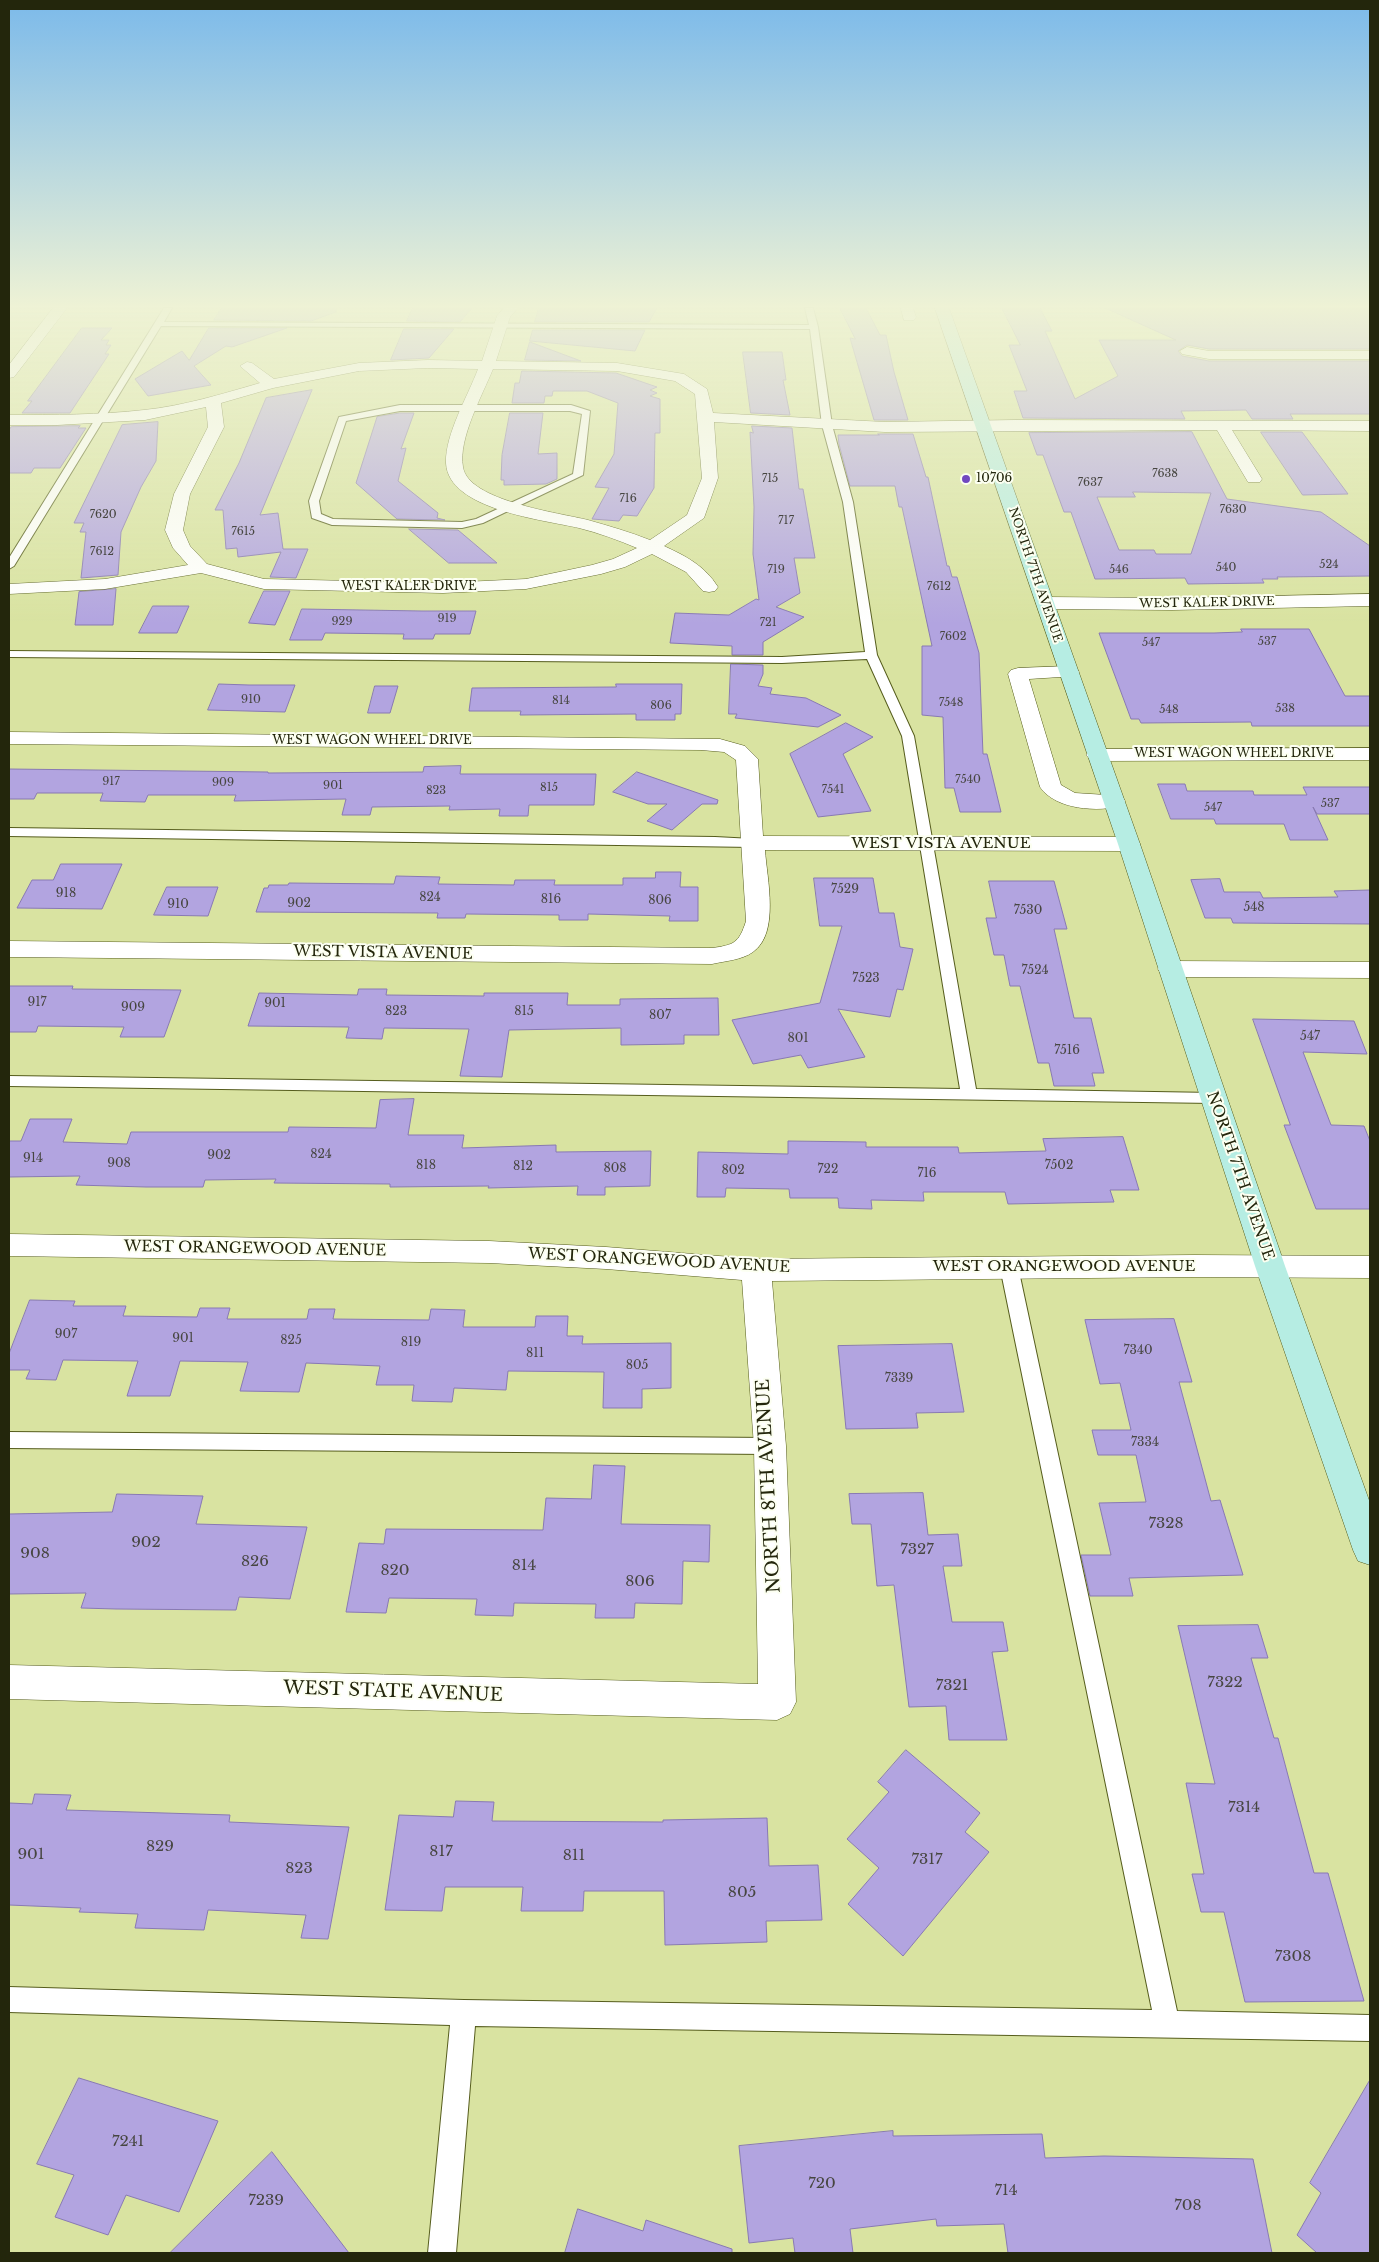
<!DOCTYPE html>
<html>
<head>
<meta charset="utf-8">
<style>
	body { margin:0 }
	#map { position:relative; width:1379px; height:2262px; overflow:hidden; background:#d9e3a1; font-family:"Libre Baskerville",serif }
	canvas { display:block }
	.frame { position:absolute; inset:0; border:10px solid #23260c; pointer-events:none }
</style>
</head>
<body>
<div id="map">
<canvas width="1379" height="2262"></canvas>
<div class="frame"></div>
</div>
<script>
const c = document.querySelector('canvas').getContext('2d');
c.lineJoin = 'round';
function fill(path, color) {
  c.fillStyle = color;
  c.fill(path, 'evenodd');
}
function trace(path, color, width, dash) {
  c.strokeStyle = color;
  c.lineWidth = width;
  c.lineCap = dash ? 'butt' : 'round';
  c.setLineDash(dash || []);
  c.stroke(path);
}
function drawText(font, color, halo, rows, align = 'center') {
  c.font = font + ' "Libre Baskerville",serif';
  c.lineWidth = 4;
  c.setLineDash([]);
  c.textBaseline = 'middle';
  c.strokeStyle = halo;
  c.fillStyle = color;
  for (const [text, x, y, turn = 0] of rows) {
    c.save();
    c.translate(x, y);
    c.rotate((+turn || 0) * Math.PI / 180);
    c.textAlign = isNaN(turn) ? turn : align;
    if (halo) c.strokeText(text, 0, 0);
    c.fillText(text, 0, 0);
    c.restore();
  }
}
const building = new Path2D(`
	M222,308H336V312L311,321L214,320Z
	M413,308H472L460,322L407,321Z
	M539,308H657L649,322H535Z
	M840,308H866L880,335H886L894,372L908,420H874L850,338L855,339Z
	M1002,308H1040L1052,331H1045L1075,399L1118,376L1099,340H1176L1105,308H1370V349H1209L1187,345L1178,351L1182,356L1209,361H1370V414H1290L1293,419H1252L1246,410L1181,411L1185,419L1023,418L1014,391H1027L1009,345H1020Z
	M82,328H112L101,340H109L106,345H111L105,354H109L70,413H22L32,401H28Z
	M209,328H287L232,347L226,346L194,366L211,385L148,396L135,379L182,351L189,360Z
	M404,329H454L429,358L391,360Z
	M533,330H645L635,351L530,341Z
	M530,342L581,361L525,360Z
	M743,352H782L786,380H783L790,415L751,413Z
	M522,371L616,373L657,387L650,390L657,393L650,396L660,399V433H655L654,488L637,516L623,515L619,521L592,519L609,488L595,487L614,454L618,403L587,391H553L552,396H545L544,403H512L515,383H519Z
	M312,390L260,515L278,513L283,549H308L296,578L270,577L281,552L238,557L237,548L226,549L223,510H215L239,463L266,398Z
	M400,413H414L401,449L406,448L398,481L438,513L437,518L445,520L397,519L356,483L377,417Z
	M510,413H543L538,454L557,453V479L546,484L504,485V480H501L502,455Z
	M158,422L156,461L141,487L121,532L118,575L81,578L86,532H80L84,523H74L122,425Z
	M80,426L78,428H86L60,468H34L31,473H9V430L11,427Z
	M752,426L792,428L799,489H803L815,558H794L800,593L776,607L804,617L763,642V655H732V646L670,643L675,613L729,615L756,599L759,600L753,554L754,507L750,432L753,433Z
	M1192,432L1227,499L1321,512L1370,546V576L1277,577L1278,579H1262L1264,583L1188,584L1185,578L1095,579L1071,512H1064L1043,455H1037L1029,433ZM1133,492L1211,493L1191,554H1156L1154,550H1119L1097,497H1135Z
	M1261,432H1302L1348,494L1303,495Z
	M878,434H913L926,477H928L947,566H949L952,577H957L979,653L983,754H987L1001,812H960L954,788H945L943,717L922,715V646H932L902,507H899L895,486H850L839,444L838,435H879Z
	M409,529L458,530L497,563H449Z
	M116,589L113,625H75L79,592Z
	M264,591H290L275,625L249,623Z
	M153,606H189L177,633H139Z
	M302,609L422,611H476L470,634H435L433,639H403L404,634L325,633L322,640H290Z
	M1241,629H1309L1345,696H1370V726H1252L1251,722L1141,723L1139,719H1131L1099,633H1214L1242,632Z
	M731,664L763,665V674L758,686L772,688L770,694L806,698L841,715L818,727L735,718L737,714H729Z
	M219,684L249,685H295L285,712L208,710Z
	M616,684H682L681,714H675V720H636V714L520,715L521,711H469L472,688L616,687Z
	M375,686H398L390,713H368Z
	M846,723L873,737L843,754L871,811L818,817L790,754Z
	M461,766L460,774H596L594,805H529L528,816H499L500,809L449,810L450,806L372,807L370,815H342L346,799L234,801L236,795H148L145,802L100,801L103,793H37L34,799H9V769L268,772V773L423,772L424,767Z
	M637,772L718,800L717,804H702L672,830L647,821L667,804H648L613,792Z
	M1158,784H1185L1187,791H1253L1254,795H1307L1303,787H1370V814H1317L1313,807L1328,840H1290L1284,824H1216L1214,819H1171Z
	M61,864H122L102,909L17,908L32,880H53Z
	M656,872H681L680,887H698V921H669L670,916L588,914V920H559V915L466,914L465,918H437L438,913L256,912L264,888H268L269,885H288L289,883L394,884L396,876L440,877L438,884L514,885L515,880H555L554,885H623V878H655Z
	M814,878H873L879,913H894L900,947L913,949L903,990L897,989L890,1017L838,1009L865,1057L808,1068L801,1055L753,1064L732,1020L820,1003L842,926H820Z
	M1220,879L1224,892H1260L1263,898L1338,897L1334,891L1370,890V924L1233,923L1231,918H1205L1191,880Z
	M989,881H1054L1067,929H1054L1074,1018H1091L1104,1073H1092L1095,1086H1054L1049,1063H1038L1020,986H1010L1004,955H994L986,918H996Z
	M167,887H218L208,916L154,915Z
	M9,986H73L72,989L181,990L164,1037H120L124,1027L38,1026L36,1032H9Z
	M359,989H387L386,995L484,996V993H568L567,1005H620V999L718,998L719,1035H684V1044L621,1045V1028L509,1030L502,1077L460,1076L469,1029L384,1028L382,1039L346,1038L349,1027L248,1026L259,993L357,995Z
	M1253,1019L1354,1021L1367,1054L1303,1052L1331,1125L1364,1126L1370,1141V1209H1316L1284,1125H1290Z
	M414,1099L408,1135H464L462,1148L556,1145V1152L651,1151L650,1186L605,1187V1195H577L578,1186L488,1188L489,1186L390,1187V1184L274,1183L276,1179L205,1180L203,1187H146L76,1185L80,1176L9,1177V1141H21L30,1119H72L63,1142L127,1144L131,1132H288L289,1127L376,1128L380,1100Z
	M1123,1137L1139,1190H1110L1114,1202L1008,1204L1005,1192H923L924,1201L871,1200L872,1209L839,1208L838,1198H790L789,1189L726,1188L725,1197H697L698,1152L788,1154V1141L866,1142V1147H958L959,1153L1046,1151L1043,1139Z
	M30,1300L75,1301L73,1306H126L123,1316L197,1317L200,1308H230L227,1319H307L309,1309H335L333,1319L429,1320L431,1309L465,1310L463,1327H535L536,1316H568L567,1336H583L582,1344L671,1343V1388L642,1389V1408H603L604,1372L508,1371L506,1390L454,1388L452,1402L412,1401L414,1385H376L380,1366L306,1363L299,1392L240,1391L248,1362L180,1361L170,1396H127L138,1361L63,1360L56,1380L26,1379L30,1370H9V1354Z
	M1174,1319L1192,1382H1179L1211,1501L1220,1500L1243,1575L1129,1578L1133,1596H1090L1081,1555H1111L1099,1503L1146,1502L1136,1455H1098L1092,1430H1131L1120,1383L1100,1384L1085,1320Z
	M952,1344L964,1412L916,1413L918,1428L846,1429L838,1346Z
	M594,1465L625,1466L621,1524L710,1525L709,1562L683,1561L682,1604L635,1603L634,1618H595L596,1604L514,1603L513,1616L475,1615L477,1599L389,1598L386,1613L346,1612L359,1543L384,1544L386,1529L543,1530L546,1498L591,1499Z
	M923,1493L928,1535L958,1534L962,1566H943L952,1622H1003L1008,1651L992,1652L1007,1740H949L946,1706L909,1707L894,1585L877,1586L871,1524H852L849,1494Z
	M117,1494L203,1496L196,1524L307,1527L290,1599L239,1597L236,1610L116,1609L81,1608L86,1593L9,1594V1514L112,1512Z
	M1258,1625L1268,1658H1251L1274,1738H1278L1314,1873H1328L1364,2001L1245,2002L1224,1912H1201L1192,1874H1204L1186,1783L1215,1784L1178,1626Z
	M906,1750L980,1813L965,1832L989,1852L903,1956L848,1904L879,1868L847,1839L889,1792L878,1782Z
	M35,1794L71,1795L66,1810L230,1815L229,1822L349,1827L328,1939L301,1938L306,1915L208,1910L204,1930L135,1928L138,1914L79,1912L81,1908L9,1905V1803L32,1804Z
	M456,1801L494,1802L492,1821L663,1822V1820L767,1818L769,1866L818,1865L822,1920L766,1921L767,1942L665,1945L664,1891H584L583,1911H521L523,1887H445L442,1911L385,1910L399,1815L453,1817Z
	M79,2078L218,2121L179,2212L126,2195L108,2235L55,2217L74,2175L37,2164Z
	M1370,2080V2253H1317L1297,2235L1321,2193L1310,2183Z
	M893,2131V2136L1042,2134L1045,2158L1104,2156L1253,2159L1272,2253H1008L1004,2224L937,2226L936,2219L850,2229L853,2253H795L793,2238L749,2243L739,2146Z
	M272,2152L349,2253H170Z
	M578,2209L643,2231L646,2220L732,2249V2253H565Z`);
fill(building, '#b2a4e0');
trace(building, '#8879b3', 1);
const lane = new Path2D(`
	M164,308H172L164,322L809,325L805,308H813L818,327L832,425L853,502L877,655L914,736L976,1089L1214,1093L1220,1094L1222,1098L1220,1102L1214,1103L9,1086V1076L960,1089L902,736L867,659L782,663L9,657V651L782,657L865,652L843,502L822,425L810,329L161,326L14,566L9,569V558Z
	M400,405H571L590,411L583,475L483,523L462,528L332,525L312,518L309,501L339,417ZM400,411H570L582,414L573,474L476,519L462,522L333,519L321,514L319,501L346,421Z
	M9,828L715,837L753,839L760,843L753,847L9,836Z
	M1009,1260L1015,1262L1018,1267L1177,2011L1370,2015V2041L475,2026L456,2253H428L450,2025L9,2012V1987L464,2000L1152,2010L1000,1267L1003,1262Z
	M9,1432L770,1438L777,1440L780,1446L777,1452L770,1454L9,1448Z`);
const street = new Path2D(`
	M53,308H67L14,377L9,378V365Z
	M504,308H518L510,317L496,361L617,363L684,374L707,389L713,413L885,422L1015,420L1370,421V431L1232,430L1262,479L1260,482H1248L1217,430L885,432L714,422L718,478L704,518L664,546C686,556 705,566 718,587L715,591L709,592L703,591L686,572L652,554L625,567L601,574L526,589L443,593L264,589L201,573L105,589L9,594V584L105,579L188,565L173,548L165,530L174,494L208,427L206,407L145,420L57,425H9V415C54,415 99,415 144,410C183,406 222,394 260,383L240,366L247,362L252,363L274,379L359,363L428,360L482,361L497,316ZM428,368L478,369C468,396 445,434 446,463C448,510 545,520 579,528C599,533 618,540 637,548L613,559L592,565L526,579L443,583L264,579L207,564L190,546L183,530L190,494L224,427L221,403L273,388L359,371ZM493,369L617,371L675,381L695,394L702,478L687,515L650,540C630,532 609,526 588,520C560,513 468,501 463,467C458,439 482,396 493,369Z
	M901,308H913L916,317L914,320H904Z
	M1187,347L1209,351H1370V359H1209L1182,354L1180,351Z
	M1370,594V606L1172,610L1045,609L1038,607L1036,603L1038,599L1045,597L1172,598Z
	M1069,666L1076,668L1079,672L1076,676L1029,679L1061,785L1075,793L1122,796L1125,801L1122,806C1097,812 1056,810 1040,787L1008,674L1011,670L1018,668Z
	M9,732L720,739L745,746L758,759L763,836L1129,837L1137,839L1140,844L1137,849L1129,851L765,850C767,879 780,933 753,952C742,960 725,961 712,964L9,957V941L712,948C734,945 739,943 746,921L736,760L724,752L701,750L9,744Z
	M1370,748V760L1097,761L1090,759L1086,755L1090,751L1097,749Z
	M1170,961L1370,962V978L1170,977L1161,974L1158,969L1161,964Z
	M9,1234L489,1241L606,1247L756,1259L1194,1255L1370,1256V1278L1194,1277L772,1281L786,1446L796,1702L790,1714L777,1720L9,1699V1665L758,1684L754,1446L742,1280L606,1269L489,1263L9,1256Z`);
const secondary = new Path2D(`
	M935,308H949L1140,844L1285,1266L1370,1503V1565L1358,1561L1353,1550L1255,1266L1118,844Z`);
trace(lane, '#565d1d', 2);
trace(street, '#565d1d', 1);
trace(secondary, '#565d1d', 1);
fill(lane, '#fff');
fill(street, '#fff');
fill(secondary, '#b6ede3');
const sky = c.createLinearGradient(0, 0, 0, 624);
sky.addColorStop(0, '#7cbaea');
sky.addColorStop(0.49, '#eef2d5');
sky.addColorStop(1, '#eef2d500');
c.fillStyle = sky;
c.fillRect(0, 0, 1379, 624);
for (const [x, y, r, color] of [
	[966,479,5,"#7148c0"]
]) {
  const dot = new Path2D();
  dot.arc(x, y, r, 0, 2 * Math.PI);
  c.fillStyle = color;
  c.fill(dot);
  trace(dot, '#fcfff1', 2);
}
drawText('11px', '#474641', null, [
	["7638",1165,474],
	["715",770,479],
	["7637",1090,483],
	["716",628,499],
	["7630",1233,510],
	["7620",103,515],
	["717",786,521],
	["7615",243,532],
	["7612",102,552],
	["524",1329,565],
	["540",1226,568],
	["719",776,570],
	["546",1119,570],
	["7612",939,587],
	["919",447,619],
	["929",342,622],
	["721",768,623],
	["7602",953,637],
	["537",1267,642],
	["547",1151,643],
	["910",251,700],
	["814",561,701],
	["7548",951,703],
	["806",661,706],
	["538",1285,709],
	["548",1169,710],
	["7540",968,780],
	["917",111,782],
	["909",223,783],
	["901",333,786],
	["815",549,788],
	["7541",833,790],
	["823",436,791],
	["537",1330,804],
	["547",1213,808]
]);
drawText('12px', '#23260c', '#fcfff1', [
	["10706",976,479]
], 'left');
drawText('12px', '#23260c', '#fcfff1', [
	["NORTH 7TH AVENUE",1035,575,71],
	["WEST KALER DRIVE",409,587],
	["WEST KALER DRIVE",1207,603,-1],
	["WEST WAGON WHEEL DRIVE",372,741],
	["WEST WAGON WHEEL DRIVE",1234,754]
]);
drawText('12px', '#474641', null, [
	["7529",845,890],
	["918",66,894],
	["824",430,898],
	["816",551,900],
	["806",660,901],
	["902",299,904],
	["910",178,905],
	["548",1254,908],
	["7530",1028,911],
	["7524",1035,971],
	["7523",866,979],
	["917",37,1003],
	["901",275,1004],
	["909",133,1008],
	["823",396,1012],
	["815",524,1012],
	["807",660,1016],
	["547",1310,1037],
	["801",798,1039],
	["7516",1067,1051],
	["824",321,1155],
	["902",219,1156],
	["914",33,1159],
	["908",119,1164],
	["818",426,1166],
	["7502",1059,1166],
	["812",523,1167],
	["808",615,1169],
	["722",828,1170],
	["802",733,1171],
	["716",927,1174],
	["907",66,1335],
	["901",183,1339],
	["825",291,1341],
	["819",411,1343],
	["7340",1138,1351],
	["811",535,1354],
	["805",637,1366],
	["7339",899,1379],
	["7334",1145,1443]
]);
drawText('15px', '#23260c', '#fcfff1', [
	["WEST VISTA AVENUE",941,844],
	["WEST VISTA AVENUE",383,953,1],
	["NORTH 7TH AVENUE",1240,1176,71],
	["WEST ORANGEWOOD AVENUE",255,1249,1],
	["WEST ORANGEWOOD AVENUE",659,1261,3],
	["WEST ORANGEWOOD AVENUE",1064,1267]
]);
drawText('15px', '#474641', null, [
	["7328",1166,1524],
	["902",146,1543],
	["7327",917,1550],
	["908",35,1554],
	["826",255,1562],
	["814",524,1566],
	["820",395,1571],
	["806",640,1582],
	["7322",1225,1683],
	["7321",952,1686],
	["7314",1244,1808],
	["829",160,1847],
	["817",441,1852],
	["901",31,1855],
	["811",574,1856],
	["7317",927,1860],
	["823",299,1869],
	["805",742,1893],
	["7308",1293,1957],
	["7241",128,2142],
	["720",822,2184],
	["714",1006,2191],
	["7239",266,2201],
	["708",1188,2206]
]);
drawText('18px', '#23260c', '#fcfff1', [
	["NORTH 8TH AVENUE",769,1486,-93],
	["WEST STATE AVENUE",393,1692,2]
]);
</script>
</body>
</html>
